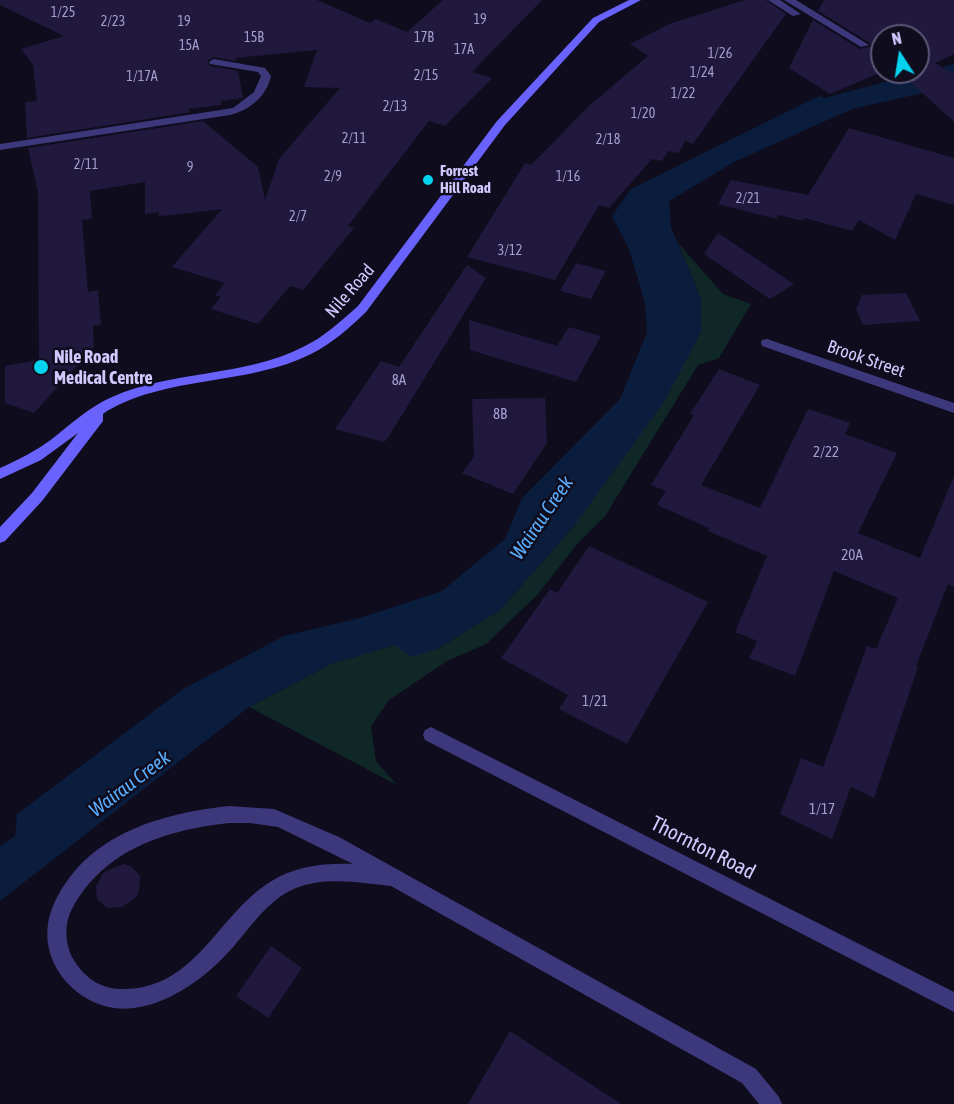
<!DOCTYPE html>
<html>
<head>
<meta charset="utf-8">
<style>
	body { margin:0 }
	#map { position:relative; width:954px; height:1104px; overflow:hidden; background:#0f0c1d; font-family:"Asap Condensed",sans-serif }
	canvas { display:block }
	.north { position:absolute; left:870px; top:24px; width:60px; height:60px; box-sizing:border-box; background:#0f0c1d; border:2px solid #5c5877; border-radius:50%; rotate:348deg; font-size:16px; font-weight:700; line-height:24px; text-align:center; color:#d0c9fe }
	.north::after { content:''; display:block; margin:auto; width:21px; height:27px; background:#04d3ef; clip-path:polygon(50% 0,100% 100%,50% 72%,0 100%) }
</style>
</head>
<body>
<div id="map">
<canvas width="954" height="1104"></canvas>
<div class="north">N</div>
</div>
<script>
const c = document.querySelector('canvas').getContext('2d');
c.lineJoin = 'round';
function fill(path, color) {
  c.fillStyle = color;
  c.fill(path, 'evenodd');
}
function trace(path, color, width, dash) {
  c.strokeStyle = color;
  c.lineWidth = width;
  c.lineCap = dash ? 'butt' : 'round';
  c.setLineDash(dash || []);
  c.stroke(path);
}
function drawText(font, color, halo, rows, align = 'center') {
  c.font = font + ' "Asap Condensed",sans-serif';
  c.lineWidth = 5;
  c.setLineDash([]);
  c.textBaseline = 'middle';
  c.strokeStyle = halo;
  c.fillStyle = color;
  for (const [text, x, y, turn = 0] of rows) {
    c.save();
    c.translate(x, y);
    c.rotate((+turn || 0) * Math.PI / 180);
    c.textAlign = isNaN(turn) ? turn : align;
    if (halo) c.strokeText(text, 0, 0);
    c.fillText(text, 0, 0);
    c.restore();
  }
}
fill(new Path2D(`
	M678,243L723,294L751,304L719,358L698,365L605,516L578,543L538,594L486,644L447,661L389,700L371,726L376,761L397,785L249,707L331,664L394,645L437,649L499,611L574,526L701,299Z`), '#0f2727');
fill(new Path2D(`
	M954,64V86L852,109L734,162L669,201L671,227L701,299V332L664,402L574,526L499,611L437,649L412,657L394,645L331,664L249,707L0,901V846L15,836L17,814L183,689L284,636L360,618L442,591L505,539L522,498L620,399L647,332L645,303L629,249L612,216L631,189L819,96L824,98Z`), '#0b1d3d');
fill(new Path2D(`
	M0,0H317L370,23L376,19L407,32L443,0H542L472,72L492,78L445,126L429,121L348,226L354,228L303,290L290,286L258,324L211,309L221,297L215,295L225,283L172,267L222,209L173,215L159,216V212L145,214V182L90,191L92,219L82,220L88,292L98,290L101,325L93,326L94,347L34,413L5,403V366L39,360L38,192L28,148L203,121L258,167L265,200L279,159L340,88L304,87L317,50L235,58L236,61L214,57L207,61L210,66L238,71L243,98L221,101L222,105L188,109L191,112L27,138L25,102L37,101L33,65L21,49L64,36L0,5Z
	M745,0H766L786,14L693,144L685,141L679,153L668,151L662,161L652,159L609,208L599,205L555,280L467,257L525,163L531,165L590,105L648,56L630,44L669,24Z
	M824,0H954V54L935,63L954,74V122L900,72H918V36H882V72L830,94L789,68L813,20L860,49L871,46L870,43L818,11Z
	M849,128L954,158V205L916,194L895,240L859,220L852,231L805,218L804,221L778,215L776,219L718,204L731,180L808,195Z
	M718,233L794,284L770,299L704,254Z
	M576,263L606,271L591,299L560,291Z
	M467,265L486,278L389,436L384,442L335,429L381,361L399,367Z
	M906,293L920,321L863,325L856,309L862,295Z
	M469,320L557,346L569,327L601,336L576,382L470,350Z
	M719,369L760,385L701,485L760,508L808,409L850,423L845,434L897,453L858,533L920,558L954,476V587L948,584L916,666L918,667L874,798L851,787L832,839L780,814L801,758L823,767L867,646L876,649L898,598L834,571L795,676L749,658L757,641L735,632L767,556L708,531L709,528L657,505L666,491L651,485L694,415L690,414Z
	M545,398L547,443L513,494L462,473L474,457L472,399Z
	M589,546L708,602L627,744L559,709L568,695L501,658L550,589L557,593Z
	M124,864L131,866L140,876L139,890L136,897L122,907L107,908L97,899L96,886L104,872Z
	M271,946L302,968L268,1018L236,996Z
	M510,1031L621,1104H468Z`), '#21183e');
fill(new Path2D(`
	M768,0H780L801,14L793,16Z
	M784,0H796L869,45L861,47Z
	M214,59L265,68L271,76C266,97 250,110 230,115L0,150V144L233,108L254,92L261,76L258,72L210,64L209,62Z
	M229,806L274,809L339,837L756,1069L779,1097L782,1104H759L742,1083L391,886C361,883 326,876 296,888C269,899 253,924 234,946C213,970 189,990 158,1002C144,1007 129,1010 114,1008C75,1002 42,965 48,924C52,897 75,866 97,850C134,822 183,811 229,806ZM229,823H250L278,827L353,864C324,863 295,866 270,882C216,916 195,992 119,989C98,988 82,975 72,957C65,943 64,923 72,909C104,849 166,830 229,823Z`), '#3c387b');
fill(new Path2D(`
	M767,339L954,403V413L762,346L761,343L762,340Z
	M431,727L954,992V1012L425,740L423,735L425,730Z`), '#3c387b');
fill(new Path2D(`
	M629,0H641L599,22L505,125L366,312C349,328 333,343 311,354C247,386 169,375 107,411L103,414V421L42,501L5,541L0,543V527L32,493L78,433L41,460L0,479V468C18,460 36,451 52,439C71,424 89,407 112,397C173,370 244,377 303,347C324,337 340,322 358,306L497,121L593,18Z`), '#6962fc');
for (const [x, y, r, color] of [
	[428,180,6,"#04d3ef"],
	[41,367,8,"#04d3ef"]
]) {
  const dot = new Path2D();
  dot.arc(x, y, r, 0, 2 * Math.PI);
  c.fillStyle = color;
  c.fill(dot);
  trace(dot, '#0f0c1d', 2);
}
drawText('14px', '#a49dce', null, [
	["1/25",63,13],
	["19",480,20],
	["2/23",113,22],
	["19",184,22],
	["15B",254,38],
	["17B",424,38],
	["15A",189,46],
	["17A",464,50],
	["1/26",720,54],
	["1/24",702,73],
	["2/15",426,76],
	["1/17A",142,77],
	["1/22",683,94],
	["2/13",395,107],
	["1/20",643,114],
	["2/11",354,139],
	["2/18",608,140],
	["2/11",86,165],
	["9",190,168],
	["2/9",333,177],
	["1/16",568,177],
	["2/21",748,199],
	["2/7",298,217],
	["3/12",510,251]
]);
drawText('bold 15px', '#d0c9fe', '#0f0c1d', [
	["Forrest",440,171],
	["Hill Road",440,188]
], 'left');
drawText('15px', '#a49dce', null, [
	["8A",399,380],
	["8B",500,414],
	["2/22",826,452],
	["20A",852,555],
	["1/21",595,701],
	["1/17",822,809]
]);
drawText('18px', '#d0c9fe', '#0f0c1d', [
	["Nile Road",350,291,-49],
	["Brook Street",866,359,19]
]);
drawText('bold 18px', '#d0c9fe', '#0f0c1d', [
	["Nile Road",54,357],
	["Medical Centre",54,378]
], 'left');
drawText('italic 20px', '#59adfc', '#0f0c1d', [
	["Wairau Creek",542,518,-56],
	["Wairau Creek",130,784,-37]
]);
drawText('21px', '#d0c9fe', '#0f0c1d', [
	["Thornton Road",703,848,27]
]);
</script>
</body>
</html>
